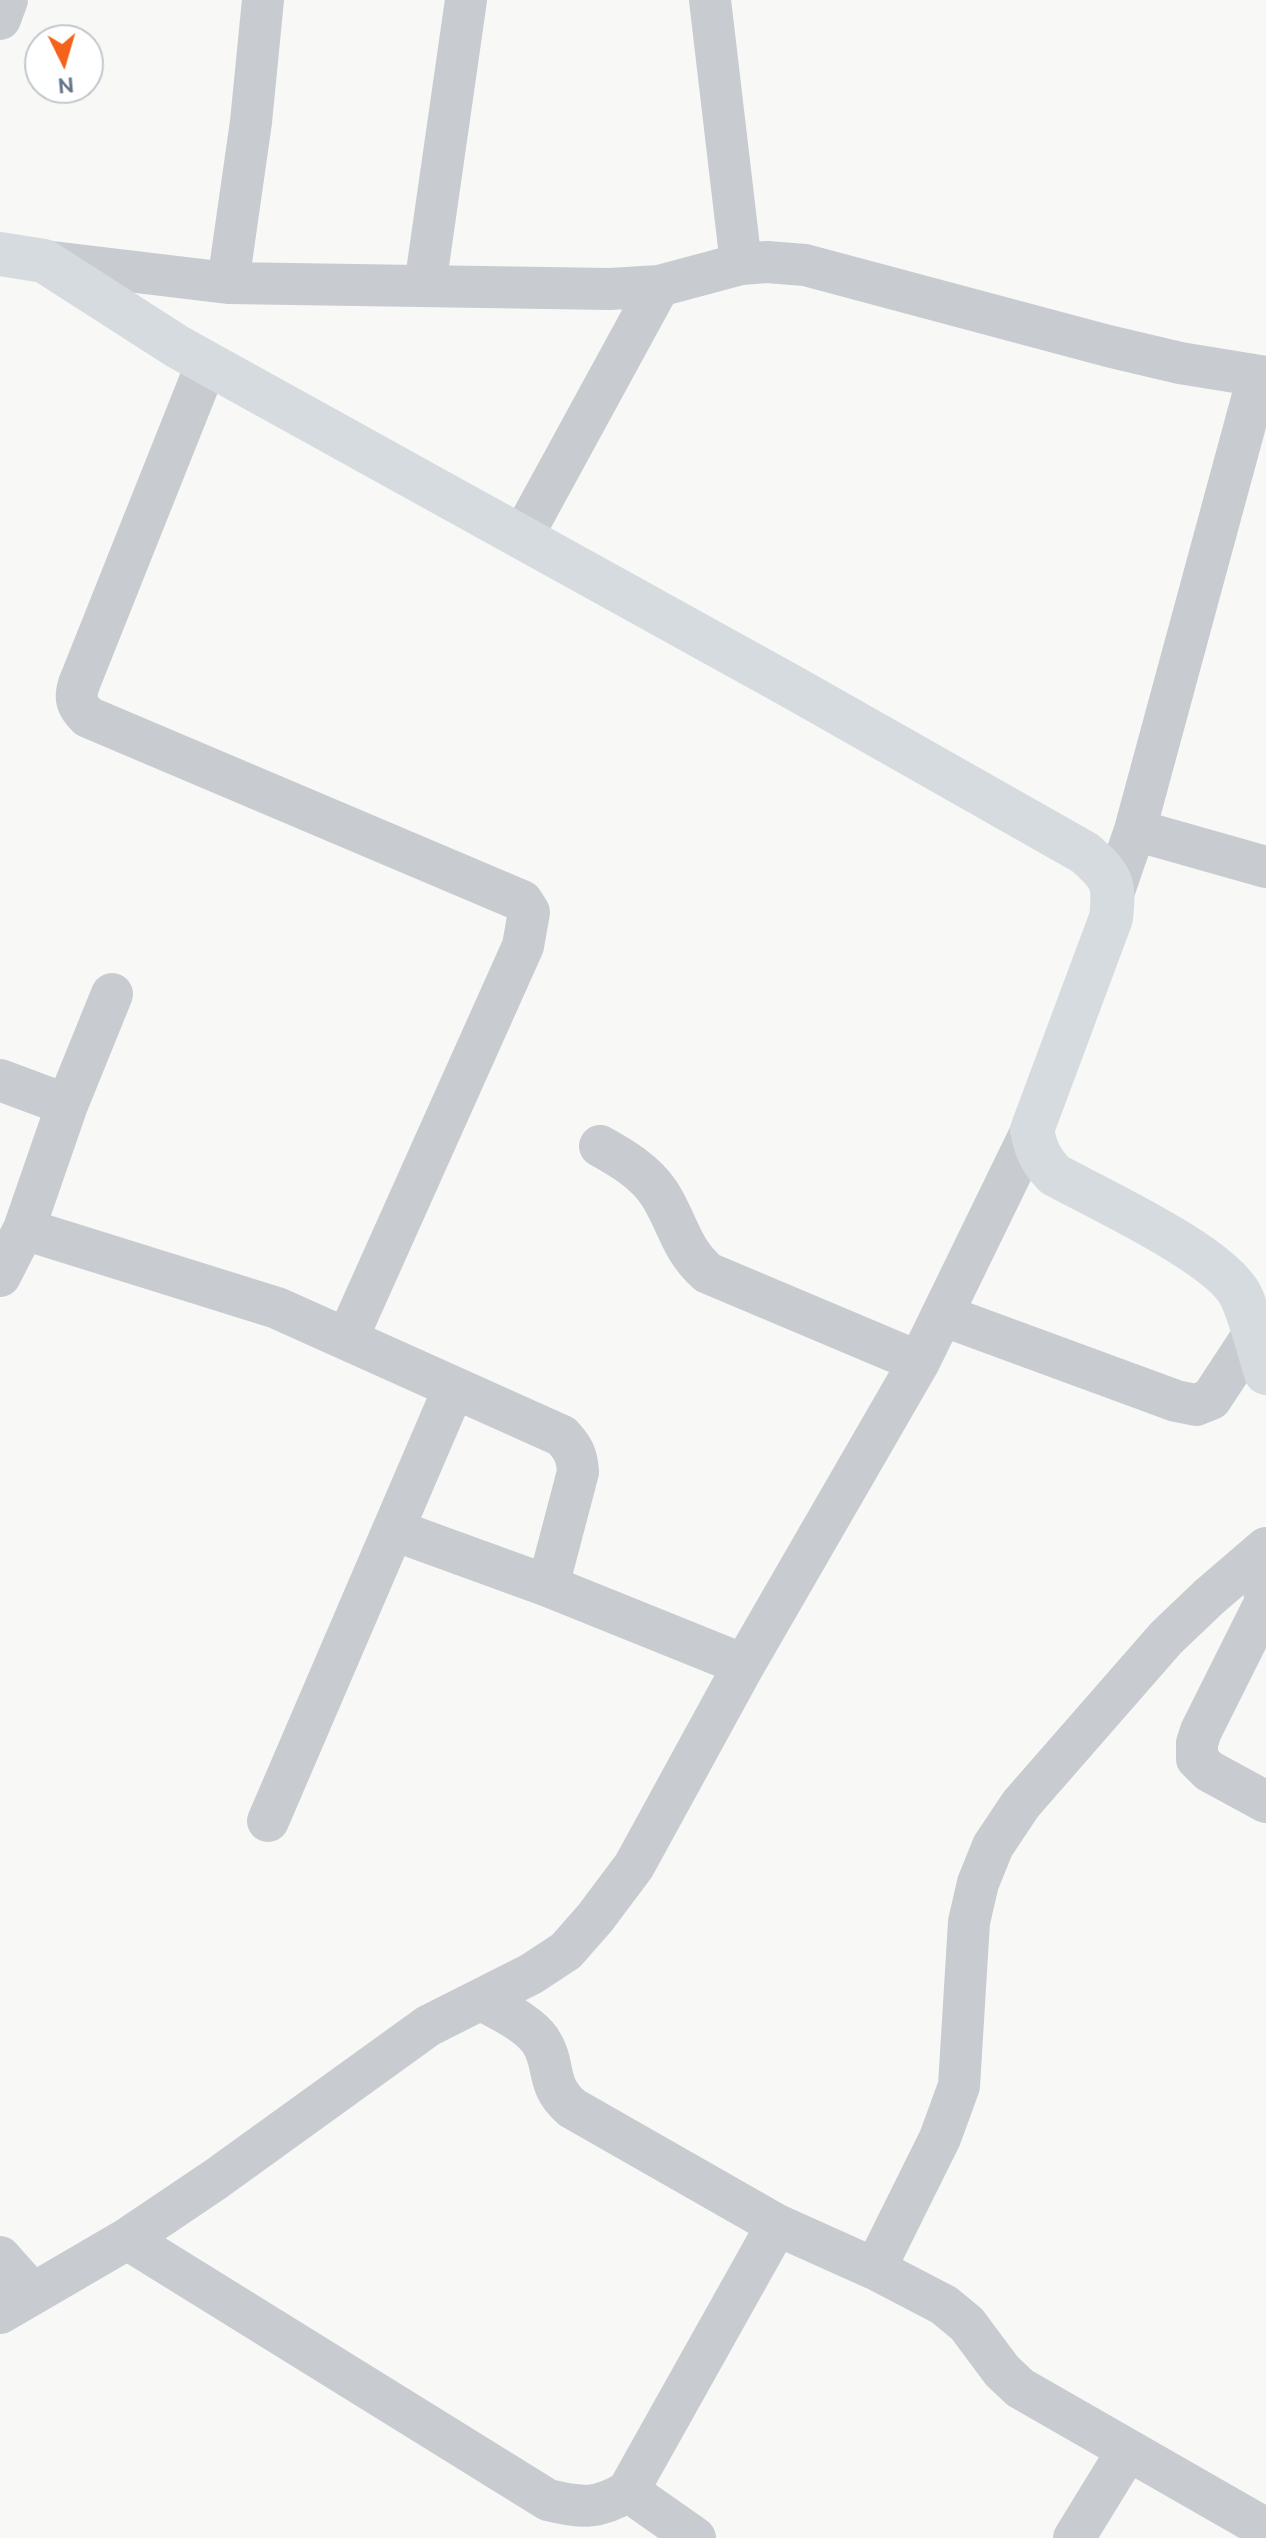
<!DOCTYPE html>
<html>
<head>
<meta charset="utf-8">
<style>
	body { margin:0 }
	#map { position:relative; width:1266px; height:2538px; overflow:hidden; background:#f8f9f6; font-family:Ubuntu,sans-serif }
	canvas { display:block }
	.north { position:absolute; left:24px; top:24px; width:80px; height:80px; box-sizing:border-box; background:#fff; border:2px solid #c1c8d0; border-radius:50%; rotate:175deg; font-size:22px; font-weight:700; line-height:32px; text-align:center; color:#65768a }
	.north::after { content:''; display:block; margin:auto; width:28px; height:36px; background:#f5621a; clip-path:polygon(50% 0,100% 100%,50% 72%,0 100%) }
</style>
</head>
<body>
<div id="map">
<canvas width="1266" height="2538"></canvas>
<div class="north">N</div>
</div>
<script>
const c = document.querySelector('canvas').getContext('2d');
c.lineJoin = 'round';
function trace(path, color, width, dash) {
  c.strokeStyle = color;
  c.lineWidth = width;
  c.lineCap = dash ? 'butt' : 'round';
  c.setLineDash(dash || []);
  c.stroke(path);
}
trace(new Path2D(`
	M710,0L741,264
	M0,19L7,0
	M44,261L228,283L610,289L659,286L741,264L767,262L805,265L1108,346L1180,363L1266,377
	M228,283L251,122L263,0
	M425,286L466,0
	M207,363L79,684C74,699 77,706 88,717L522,901L529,912L523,946L347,1339
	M522,537L659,286
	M1135,830L1266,867
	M1114,891L1135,830L1258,377
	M0,1080L67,1105
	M600,1146C622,1158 645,1172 659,1193C678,1222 680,1249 708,1273L919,1362
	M24,1229L277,1308L562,1436C573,1448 577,1455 578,1472L548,1586
	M0,1276L24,1229L67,1105L112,994
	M942,1315L1176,1401L1196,1405L1211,1399L1253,1335
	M394,1530L548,1586L744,1665
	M1249,1564C1262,1577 1265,1585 1265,1603L1201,1731L1197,1743V1759L1209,1771L1266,1802
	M268,1821L454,1388
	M482,2000C501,2011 527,2022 540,2040C557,2065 544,2084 572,2108L777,2225L875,2269L944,2305L967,2324L1002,2371L1020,2388L1266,2529
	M127,2239L548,2500C581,2508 598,2510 628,2491L777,2225
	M0,2257L33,2294
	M875,2269L940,2138L959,2086L969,1922L978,1883L993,1846L1021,1804L1166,1638L1209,1597L1266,1548
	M0,2313L127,2239L216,2179L428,2026L531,1974L566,1951L595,1918L634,1866L744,1665L919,1362L1032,1130
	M628,2491L695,2538
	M1074,2538L1128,2450`), '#c8ccd0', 42);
trace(new Path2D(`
	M0,254L44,261L178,347L794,688L1085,853C1112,877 1115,882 1111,918L1032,1130C1036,1150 1041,1161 1055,1175C1099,1199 1221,1255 1241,1296C1252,1320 1258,1348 1266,1373`), '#d6dbe0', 44);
</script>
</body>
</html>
